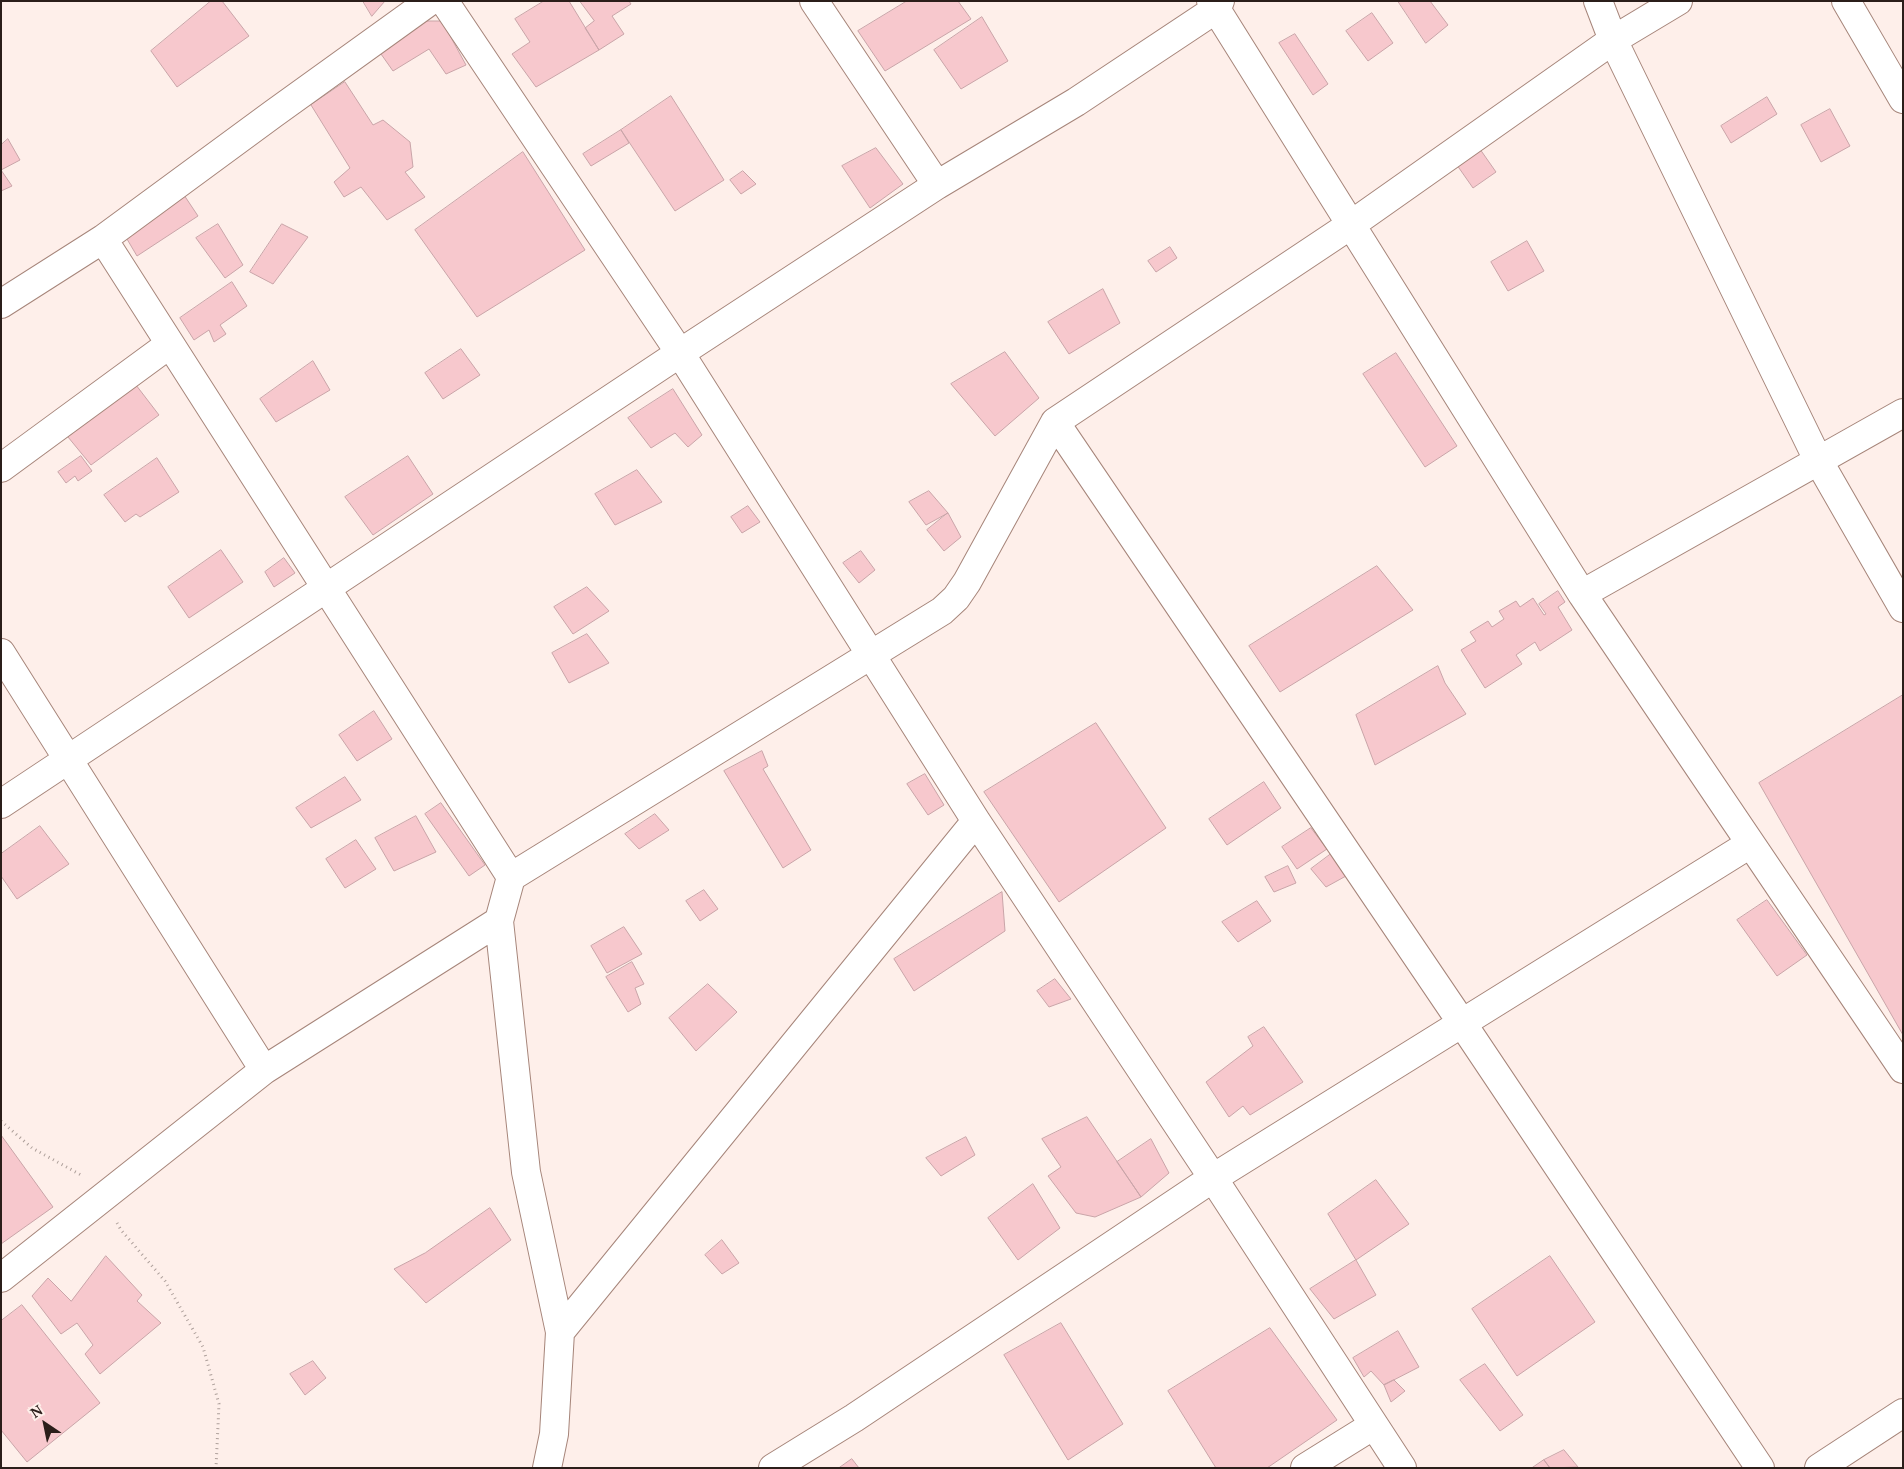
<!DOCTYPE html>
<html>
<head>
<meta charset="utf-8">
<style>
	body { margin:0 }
	#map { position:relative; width:1904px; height:1469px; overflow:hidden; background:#feefea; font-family:"Noto Serif",serif }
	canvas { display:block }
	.frame { position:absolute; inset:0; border:2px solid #2b1e1a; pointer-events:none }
	.north { position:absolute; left:20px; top:1399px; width:50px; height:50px; -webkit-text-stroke:4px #feefea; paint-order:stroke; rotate:326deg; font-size:14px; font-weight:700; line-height:20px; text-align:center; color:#2b1e1a }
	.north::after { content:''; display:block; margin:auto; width:18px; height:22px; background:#2b1e1a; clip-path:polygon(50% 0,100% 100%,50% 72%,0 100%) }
</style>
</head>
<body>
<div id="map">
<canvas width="1904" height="1469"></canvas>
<div class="frame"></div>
<div class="north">N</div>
</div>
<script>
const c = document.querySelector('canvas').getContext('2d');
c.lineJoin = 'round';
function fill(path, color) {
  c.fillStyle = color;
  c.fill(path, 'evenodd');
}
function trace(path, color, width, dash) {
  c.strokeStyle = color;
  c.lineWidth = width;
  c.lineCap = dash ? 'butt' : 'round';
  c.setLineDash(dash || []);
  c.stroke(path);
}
const building = new Path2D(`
	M211,1H222L249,36L177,87L151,51Z
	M363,1H385L372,16Z
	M544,1H569L599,50L536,87L512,54L530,42L515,19Z
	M580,1H629L631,4L612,16L624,34L599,50L585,28L594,21Z
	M907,1H958L971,19L885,71L858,31Z
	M1398,1H1430L1448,25L1426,43Z
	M1372,13L1393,43L1368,61L1346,31Z
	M982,17L1008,61L961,89L934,50Z
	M423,21H442L466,65L446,74L429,49L393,71L381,54Z
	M1295,34L1328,84L1313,95L1279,43Z
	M345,82L373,125L383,120L410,142L413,167L405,172L425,197L387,220L361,187L344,197L334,182L350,168L311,105Z
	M671,96L724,180L675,211L621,130Z
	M1767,97L1777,114L1731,143L1721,126Z
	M1830,109L1850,146L1821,162L1801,125Z
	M621,130L629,143L591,166L583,154Z
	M8,139L20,160L1,170L12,186L1,191V145Z
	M1475,142L1496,172L1473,188L1452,158Z
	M876,148L903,184L870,208L842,166Z
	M523,152L585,250L477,317L415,230Z
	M743,171L756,184L741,194L730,180Z
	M184,195L198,216L137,256L124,234Z
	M218,224L243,265L225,278L196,238Z
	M282,224L308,237L273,284L250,272Z
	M1527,241L1544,271L1508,291L1491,262Z
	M1170,247L1177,258L1156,272L1148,261Z
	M232,282L247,306L220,325L226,334L214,342L209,330L194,340L180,318Z
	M1103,289L1120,323L1069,354L1048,322Z
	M461,349L480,375L443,399L425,373Z
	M1005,352L1039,398L995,436L951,384Z
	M1396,353L1457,446L1425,467L1363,374Z
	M313,361L330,390L276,422L260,399Z
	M136,385L159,415L91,465L68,437Z
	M673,389L702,435L688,447L675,433L651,448L628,418Z
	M81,456L92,471L78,481L75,476L66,483L58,472Z
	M408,456L433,494L373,535L345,497Z
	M157,458L179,492L140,517L136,514L125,522L104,495Z
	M637,470L662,502L615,525L595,494Z
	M929,491L948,513L926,525L909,502Z
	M748,506L760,522L742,533L731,517Z
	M948,513L961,537L944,551L927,530Z
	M221,550L243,582L189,618L168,587Z
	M861,551L875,570L859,583L843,563Z
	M284,558L295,573L274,587L265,572Z
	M1377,566L1413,610L1280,692L1249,646Z
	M587,587L609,611L573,634L554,607Z
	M1558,591L1565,602L1558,607L1572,630L1540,651L1535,642L1516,655L1522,664L1485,688L1461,650L1476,641L1470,632L1488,621L1492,627L1504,619L1499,611L1516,601L1520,607L1533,598L1544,615L1546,614L1539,604Z
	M587,634L609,663L569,683L552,653Z
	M1438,666L1445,683L1466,714L1375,765L1356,715Z
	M1903,695V1035L1759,783Z
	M374,711L392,739L357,761L339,735Z
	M1096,723L1166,828L1059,902L984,792Z
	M762,751L768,766L763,769L811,850L783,868L724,771Z
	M925,774L944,805L928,815L907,784Z
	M345,777L361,800L311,828L296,808Z
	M1264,782L1281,808L1227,845L1209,819Z
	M441,803L485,865L469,876L425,814Z
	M655,814L669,830L639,849L625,834Z
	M416,816L436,852L394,871L375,838Z
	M40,826L69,864L17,899L1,876V854Z
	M1311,828L1327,849L1297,869L1282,847Z
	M356,840L376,869L345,888L326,859Z
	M1331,854L1346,876L1326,887L1311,869Z
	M1288,866L1296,883L1274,892L1265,877Z
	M704,890L718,909L700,921L686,901Z
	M1002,892L1005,931L914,991L894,959Z
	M1767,900L1807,955L1777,976L1737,920Z
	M1257,901L1271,921L1238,942L1222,922Z
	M624,927L642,954L607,973L591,946Z
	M632,962L644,984L635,988L641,1004L628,1012L606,977Z
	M1055,979L1071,999L1049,1007L1037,991Z
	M708,984L737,1012L696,1051L669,1018Z
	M1264,1027L1303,1082L1250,1115L1243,1106L1229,1117L1206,1082L1253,1046L1248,1037Z
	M1087,1117L1141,1197L1095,1217L1076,1213L1048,1176L1061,1167L1042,1139Z
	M1,1135L53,1207L1,1244Z
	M966,1137L975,1155L941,1176L926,1158Z
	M1151,1139L1169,1173L1141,1197L1117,1162Z
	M1376,1180L1409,1224L1356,1260L1328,1214Z
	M1033,1184L1060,1228L1018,1260L988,1218Z
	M490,1208L511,1240L426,1303L394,1269L425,1253Z
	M722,1240L739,1263L722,1274L705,1255Z
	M106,1256L142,1295L137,1301L161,1323L100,1374L85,1354L93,1345L77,1323L61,1334L32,1296L48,1278L71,1301Z
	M1550,1256L1595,1322L1517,1376L1472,1309Z
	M1356,1260L1376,1295L1334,1319L1310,1289Z
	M22,1305L100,1403L27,1462L1,1430V1321Z
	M1061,1323L1123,1424L1068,1460L1004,1355Z
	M1270,1328L1337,1420L1267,1468H1216L1168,1391Z
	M1398,1331L1419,1367L1384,1385L1371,1371L1364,1377L1353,1358Z
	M313,1361L326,1378L305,1395L290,1374Z
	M1485,1364L1523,1415L1500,1431L1460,1380Z
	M1394,1380L1405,1391L1391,1402L1384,1385Z
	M1564,1450L1578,1467L1550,1468L1544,1460Z
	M852,1459L859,1468H839Z
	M1544,1460L1550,1468H1532Z`);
fill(building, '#f7c8cd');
trace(building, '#c9a4a8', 1);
const minor = new Path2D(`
	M444,1L680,353L976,821L1213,1178L1402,1468
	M814,1L937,185
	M1211,1L1582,594L1903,1069
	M1598,1L1613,40L1818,460L1903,608
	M1846,1L1903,99
	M103,239L511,877L499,921L526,1172L560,1332L554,1434L547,1468
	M1,304L103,239L273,114L430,1
	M1055,422L1462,1023L1760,1468
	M1,468L170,344
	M1582,594L1903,413
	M1,653L264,1070
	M1,804L680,353L937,185L1076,102L1216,9L1220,1
	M511,877L942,611L956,598L967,582L1055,422L1352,224L1613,40L1678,1
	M1,1278L264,1070L499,921
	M560,1332L976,821
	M773,1468L854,1418L1213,1178L1750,844
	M1305,1468L1374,1425
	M1819,1468L1903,1413`);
trace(minor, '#a6857a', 30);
trace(new Path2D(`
	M1,1121L32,1148L81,1175
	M117,1223L121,1230L165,1281L203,1347L219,1404L216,1468`), '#ad9f9a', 3, [1, 4]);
trace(minor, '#fff', 28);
</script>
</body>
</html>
